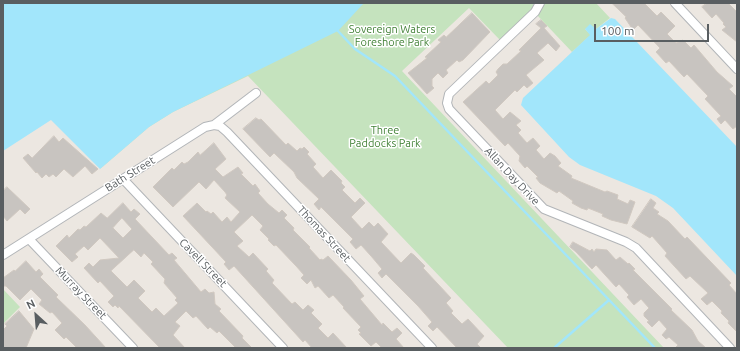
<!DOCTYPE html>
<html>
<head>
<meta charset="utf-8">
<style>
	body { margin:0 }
	#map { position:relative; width:740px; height:351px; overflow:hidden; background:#ece7e1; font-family:Ubuntu,sans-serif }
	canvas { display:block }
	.frame { position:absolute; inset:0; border:4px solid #595e61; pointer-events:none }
	.north { position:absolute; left:16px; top:295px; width:40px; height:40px; -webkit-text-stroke:3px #fff; paint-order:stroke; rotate:334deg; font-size:11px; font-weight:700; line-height:16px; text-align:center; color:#595e61 }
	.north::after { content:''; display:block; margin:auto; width:14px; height:18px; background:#595e61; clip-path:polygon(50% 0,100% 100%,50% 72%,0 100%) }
	.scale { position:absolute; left:594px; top:24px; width:115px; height:18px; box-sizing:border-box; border:2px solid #595e61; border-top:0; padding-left:5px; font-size:12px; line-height:14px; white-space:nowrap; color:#595e61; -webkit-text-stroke:3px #fff; paint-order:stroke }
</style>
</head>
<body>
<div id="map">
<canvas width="740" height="351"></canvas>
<div class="frame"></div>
<div class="north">N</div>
<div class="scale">100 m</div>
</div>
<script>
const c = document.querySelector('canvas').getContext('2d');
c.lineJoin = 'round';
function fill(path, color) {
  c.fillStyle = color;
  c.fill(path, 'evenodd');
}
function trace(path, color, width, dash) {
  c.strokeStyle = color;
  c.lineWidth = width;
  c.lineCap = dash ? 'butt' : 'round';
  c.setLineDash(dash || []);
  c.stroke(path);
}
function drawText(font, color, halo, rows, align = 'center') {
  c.font = font + ' Ubuntu,sans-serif';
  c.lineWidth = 3;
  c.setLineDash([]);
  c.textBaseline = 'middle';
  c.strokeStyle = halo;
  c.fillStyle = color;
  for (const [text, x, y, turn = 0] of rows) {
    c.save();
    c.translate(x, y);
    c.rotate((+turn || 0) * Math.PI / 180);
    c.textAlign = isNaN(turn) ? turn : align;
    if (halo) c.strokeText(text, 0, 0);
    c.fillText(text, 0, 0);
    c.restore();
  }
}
fill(new Path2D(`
	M205,3H534L532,10L500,40L469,8L402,71L664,348H508L248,76L173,112L149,127L100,169Z
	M545,3H596L610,18L596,29H585L591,35L572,52L537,15Z
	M3,289L20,307L3,324Z`), '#c5e3be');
fill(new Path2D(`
	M3,3H364L338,31L173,112L149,127L100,169L51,120L3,151Z
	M611,18L615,19L737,147V276L673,208L656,196L580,165L569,157L521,105L523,98L590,35L585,29L590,24L596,29Z`), '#a2e6fb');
trace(new Path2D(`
	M338,31L355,49L395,76L655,348
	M554,348L609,300`), '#a2e6fb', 2.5);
const building = new Path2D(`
	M612,3H644L657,16L661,12L675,26L667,34L676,43L683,40L691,48L694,45L717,72L733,86L729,89L737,97V126L733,129L725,120L721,124L717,119L721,116L705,99L708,96L687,74L684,77L669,61L666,63L656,52L660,48L638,25L633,30L625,18L626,17Z
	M707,3H728L737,12V42L722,30L726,27L723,24L724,23L716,14L712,18L702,7Z
	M472,13L490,32L463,60L459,62L457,60L446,70L448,73L443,78L438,73L432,79V86L434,88L427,94L408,73L427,58L425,57L441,42L438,40L444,35L446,37Z
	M541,20L547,26L544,28L560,46L556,51L548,43L537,53L544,60L526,75L533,83L527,88L524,85L517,92L515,90L495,110L503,119L510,112L515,116L521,121L516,125L521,130L518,133L527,143L533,138L540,146L536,150L544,159L550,153L555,156L561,163L558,166L572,176L571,178L605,192L607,191L618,195L617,199L628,204L630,200L635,202L627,224L611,220L602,216L603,214L588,208L587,210L581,208L572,203L573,201L559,191L557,193L540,183L536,178L538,177L527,166L525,168L519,161L520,156L508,143L505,146L463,102L486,81L489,84L498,75L496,72L498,69L503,64H507L521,51L519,50L541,28L536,24Z
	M256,118L259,120L261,119L286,145L288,143L297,151L300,148L302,149L304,147L309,152L307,154L316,164L313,167L323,178L331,170L342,181L341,183L345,187L342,190L355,203L360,198L365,203L351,217L362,229L369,222L374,227L378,223L388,234L381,242L401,263L411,253L414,255L425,266L423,268L451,298L446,303L453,311L451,313L462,324L468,319L484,336L477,344L481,348H457L437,327L433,331L428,326L432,322L418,306L386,274L382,278L378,273L382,269L371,256L361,245L356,249L350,242L353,239L321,207L319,210L314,204L319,199L297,178L294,172L274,153L270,157L243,129Z
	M54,136L59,142L63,138L98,169L92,174L85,166L73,177L64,169L56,177L53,174L49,177L46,174L42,178L37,172L36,173L23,158L28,154L32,158Z
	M214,143L226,159L215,169L223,177L238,167L243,173L241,174L253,186L255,184L260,191L258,193L268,204L279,213L282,210L287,215L284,218L294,228L293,230L310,247L309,248L320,260L321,259L323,260L328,256L351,280L364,296L360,299L382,325L383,323L392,332L397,328L402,333L396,339L404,348H382L376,342L371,346L359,334L361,333L358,330L361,327L343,308L344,307L333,295L329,298L318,286L315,288L311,280L307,284L301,278L304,275L296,266L276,245L274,246L268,240L269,239L260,230L263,226L252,215L234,232L243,241L237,246L249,257L253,253L268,269L266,271L274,280L272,283L292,304L295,302L303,310L308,305L314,310L311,313L322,324L318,328L328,338L333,333L347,348H312L305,340L303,342L234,266L229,270L224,264L226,262L183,216L197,203L206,212L207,211L211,214L213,212L222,222L227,217L231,222L240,212L225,198L227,195L225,192L214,180L206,189L199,182L173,207L153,187L172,168L174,170L182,162L184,164L188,162L198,152L200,155Z
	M7,187L30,209L25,214L20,209L7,221L3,216V191Z
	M651,199L656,203L653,208L659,212L657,214L668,221L685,239L687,237L731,283L729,285L737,294V332L728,323L729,321L721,313L722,311L712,301L707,305L701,299L708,293L690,276L686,279L665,256L667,253L652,236L650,238L632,227Z
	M123,203L131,212L134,209L140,214L135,219L169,255L172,253L177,258L174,260L201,292L205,289L209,293L214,292L215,304L221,309L219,311L243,336L242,338L252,348H236L219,331L217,333L210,327L208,329L196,316L193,318L186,311L175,322L180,326L173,335L185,348H160L119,306L118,308L115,305L113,307L108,302L114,296L100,281L98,283L84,268L89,263L93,267L100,260L119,258L100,238L88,250L84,246L75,254L78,257L72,262L56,246L67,235L69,238L78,229L80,230L84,226L86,227L101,213L107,218ZM122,218L132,229L123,238L113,228ZM134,250L141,257L144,253L153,262L151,264L165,279L164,283L177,298L175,300L178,303L164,316L156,308L152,312L138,298L145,291L134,280L127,287L111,271Z
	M573,242L590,251L592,249L594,252L596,249L607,250L616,260L620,257L628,264L629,263L635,269L633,270L672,309L671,310L692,330L698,341L706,348H675L678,345L669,337L666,339L662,335L667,329L659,320L652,327L647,322L649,321L644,316V313L649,308L641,299L634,305L627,297L629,295L619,284L616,287L596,265L592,269L576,252L570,247Z
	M26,261L36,272L39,269L43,274L40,277L58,295L56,297L85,325L106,348H77L66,337L64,339L55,330L62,323L52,312L50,313L39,304L42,300L31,289L20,300L6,286H3V278L14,270L15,271Z
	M19,311L34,329L26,348H3V330L7,326L5,324Z`);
fill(building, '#c8c4c0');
trace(building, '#d0c8c0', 1);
const minor = new Path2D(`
	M540,3L535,12L449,94L447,103L449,109L544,209L626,242L636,248L730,348
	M675,3L737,69
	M214,125L220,126L227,132L432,348
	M123,179L283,348
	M29,239L133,348
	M3,255L205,127L214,125L256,93`);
trace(minor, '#b2b5b8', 10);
trace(minor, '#fff', 8);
drawText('11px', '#438238', '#fff', [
	["Sovereign Waters",392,29],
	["Foreshore Park",392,42],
	["Three",385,130],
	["Paddocks Park",385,143]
]);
drawText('11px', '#595e61', '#fff', [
	["Bath Street",130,174,-32],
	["Allan Day Drive",512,176,47],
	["Thomas Street",324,234,47],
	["Cavell Street",203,263,46],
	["Murray Street",81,293,46]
]);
</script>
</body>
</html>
